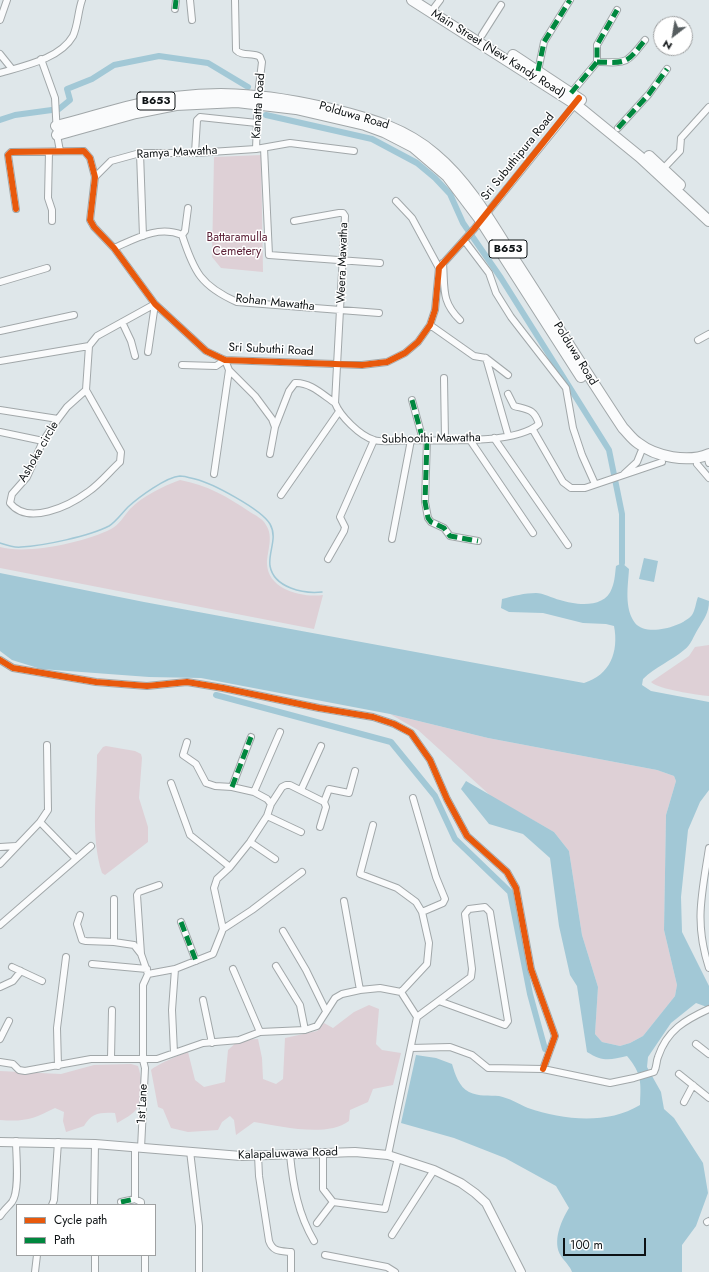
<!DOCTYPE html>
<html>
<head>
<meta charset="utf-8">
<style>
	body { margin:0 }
	#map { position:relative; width:709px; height:1272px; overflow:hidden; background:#dfe7ea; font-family:Jost,sans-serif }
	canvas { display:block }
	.legend { position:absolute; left:16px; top:1204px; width:140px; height:52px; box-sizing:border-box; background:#fff; border:1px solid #9ea0a1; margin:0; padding:5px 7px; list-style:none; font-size:12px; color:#0d1214 }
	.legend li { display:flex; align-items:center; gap:8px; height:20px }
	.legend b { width:20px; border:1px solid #9ea0a1 }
	.north { position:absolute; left:653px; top:16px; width:40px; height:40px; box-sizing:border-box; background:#fff; border:1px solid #9ea0a1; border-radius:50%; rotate:211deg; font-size:11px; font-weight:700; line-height:16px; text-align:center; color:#0d1214 }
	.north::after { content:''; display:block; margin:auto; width:14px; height:18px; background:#565d5f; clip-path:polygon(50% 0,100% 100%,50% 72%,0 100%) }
	.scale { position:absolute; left:563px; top:1238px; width:83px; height:18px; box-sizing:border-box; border:2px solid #0d1214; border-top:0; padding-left:5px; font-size:12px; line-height:14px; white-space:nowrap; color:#0d1214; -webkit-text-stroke:3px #fff; paint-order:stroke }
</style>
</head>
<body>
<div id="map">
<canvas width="709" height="1272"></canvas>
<ul class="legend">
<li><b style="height:5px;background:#e8590c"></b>Cycle path</li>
<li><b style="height:5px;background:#00873e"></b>Path</li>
</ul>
<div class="north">N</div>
<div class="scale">100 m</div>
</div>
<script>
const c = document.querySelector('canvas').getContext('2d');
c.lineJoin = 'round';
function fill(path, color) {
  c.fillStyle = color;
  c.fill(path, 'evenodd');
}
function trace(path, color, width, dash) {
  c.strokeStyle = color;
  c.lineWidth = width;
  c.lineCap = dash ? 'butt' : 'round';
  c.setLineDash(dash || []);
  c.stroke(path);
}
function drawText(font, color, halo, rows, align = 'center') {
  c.font = font + ' Jost,sans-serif';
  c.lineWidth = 3;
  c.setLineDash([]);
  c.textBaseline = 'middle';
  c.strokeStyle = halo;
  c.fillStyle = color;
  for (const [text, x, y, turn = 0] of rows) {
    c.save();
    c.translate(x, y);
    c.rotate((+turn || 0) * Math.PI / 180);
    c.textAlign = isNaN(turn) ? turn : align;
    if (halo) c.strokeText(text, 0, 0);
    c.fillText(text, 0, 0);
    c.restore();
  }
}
fill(new Path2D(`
	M261,155L263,272L221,268L212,257L214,157Z
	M180,480C207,485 228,497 250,512C255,515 263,519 266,525C274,537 267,551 267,564C268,590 303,598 323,595L314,629L0,568V547C27,555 86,542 111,529C119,525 124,516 130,509C143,496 163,486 180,480Z
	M709,645V696C698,695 657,689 651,682L689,656L695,647Z
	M390,714L488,738L657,770L674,776L676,781L666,815L664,930L677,985L675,996L643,1036L630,1043L620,1046L602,1042L595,1034L598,987L582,935L569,851L554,832L492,797L418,730Z
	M106,746L135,751L141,754L142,758L139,798L148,827V842L105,875L102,873C90,836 97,792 97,755L103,747Z
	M369,1005L379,1009L376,1044L382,1050L401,1053L393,1085L373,1089L368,1102L350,1110L349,1121C326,1138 280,1126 254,1122L236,1135L234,1120L230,1116L222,1122L218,1130L188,1132L171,1128L163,1109L158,1107L151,1070C154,1066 183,1053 188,1052L195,1080L204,1087L225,1082L228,1050L239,1040L258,1039L262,1058L263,1079L276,1084L283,1079L285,1038L317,1031L324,1023L333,1028L354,1012Z
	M131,1064L138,1066C142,1076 142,1096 138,1107C134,1114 124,1119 117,1123L115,1113C101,1112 91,1113 84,1126L66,1132L63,1121L64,1112L55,1108C33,1119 25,1122 0,1120V1071L61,1074L94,1065Z`), '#ded0d6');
fill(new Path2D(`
	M644,558L658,561L654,582L639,579Z
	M622,563L629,569C628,586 624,608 635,623C646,637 682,627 692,615C695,611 696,602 698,597L709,601C709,613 704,619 698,629C693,637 691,645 684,650C671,661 655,667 643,679L642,685L651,691L709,702V790L700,802L688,830L681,897L682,932L709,986V1005L707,1007L696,1003L671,1023L648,1057L647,1067L661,1092L664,1109L674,1118L703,1163L708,1193L696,1226L682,1245V1272H572C570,1266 565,1262 561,1256C552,1242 561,1221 569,1208L556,1186L505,1158L454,1138L401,1123L416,1055L436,1058L452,1064C455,1074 459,1087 469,1092C479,1097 489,1095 499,1096C509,1098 519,1104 528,1108C563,1120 607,1125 640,1105C641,1082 642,1074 627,1056C610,1060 603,1062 587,1052L577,986L570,975L559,926L550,858L523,834L489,824L461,789L466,781L554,832L569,851L582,935L598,987L595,1034L602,1042L620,1046L630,1043L643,1036L675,996L677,985L664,930L666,815L676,781L674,776L657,770L488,738L390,714L201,678L149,677L41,669L12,660L0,651V573L144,602L584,683C610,675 619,652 614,626L606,624L583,623L543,613L509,612L501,608L502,599C513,596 525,593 536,593C543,593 552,598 560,600C576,605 605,609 612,588C615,581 615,573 616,566Z`), '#a2c8d6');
trace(new Path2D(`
	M0,543C6,545 14,548 21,547C43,546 90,536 109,526C116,522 122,513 128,507C139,497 166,477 180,476C184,476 191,478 195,479C212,483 261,509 270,524C278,538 268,552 270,566C274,588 304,594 322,592`), '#a2c8d6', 1.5);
trace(new Path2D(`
	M266,115L372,139L417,163L435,178L450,194L463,223L501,278L609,450L622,514V563
	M0,120L15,115L59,109L70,100L67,89L92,79L114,65L159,56L208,63L248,87
	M216,695L391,742L435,796L455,839L510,892L530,994L545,1049`), '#a2c8d6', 6);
const minor = new Path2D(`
	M190,0L192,20
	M235,0L236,50C242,57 253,52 260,57L262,62L258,95L256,149
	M175,9L176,0
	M431,12L440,0
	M0,20L7,0
	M482,35L501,5
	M0,54L12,69
	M41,59L55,98L57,135L60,151
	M597,62C628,63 626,64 645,40
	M538,71L544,42L570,0
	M0,73C23,66 60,59 73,36C78,25 78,11 82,0
	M571,93L597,62V45L617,10
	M618,128L649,94L667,69
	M264,148L269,255L380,263
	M49,152L48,198L52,210V221
	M140,153L143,236
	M195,153L197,120L200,117L257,123
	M663,169L680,151L681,138L709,107
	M95,177L111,161L140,153H195L256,149L290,143L354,151
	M396,201L412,218L439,268
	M16,209L8,155L11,152L84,151L90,158L95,177L90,220L94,227L114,248L155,304L206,351L225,360L362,365L387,362L405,353L418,342L430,325L435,310L439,268L474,229L576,103
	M294,221L339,213H343L345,216L335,403C340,416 360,436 374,440C382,443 401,440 410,440C442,440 515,445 539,424C534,409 529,410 514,406L508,394
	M182,235L185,231L188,208
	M464,240L489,273L496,293L511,317L566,388L573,428L582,455L595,484
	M114,248C135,239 158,225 182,235C194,272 201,286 237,302L379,313
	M443,263C445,289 441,301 460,320
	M0,282L47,268
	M122,322L131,341L135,356
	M430,325L474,356L486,358L508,435
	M0,331L74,315
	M698,340L709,334
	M148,352L155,304
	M486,358L508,375
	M0,361L89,346
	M182,365L216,366L225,360L229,370L255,396L272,419L275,427L270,454
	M444,378L445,439
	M86,390L121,452L120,462C110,471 100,484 88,492C69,506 28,526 10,503L12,494L27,477L43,441L58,419L67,407Z
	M86,390L89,346L97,336L155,304
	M412,400L423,440
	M0,410L58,419
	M275,427L289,391L295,383C310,382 323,395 335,403
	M533,430L563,482L571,488H585L662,462
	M0,432L43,441
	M494,438L568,545
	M427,440L425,502L428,518L431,522L444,528L450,536L478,541
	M470,440L533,533
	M707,455L709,463
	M697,464L709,478
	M214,474L229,370
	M624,474L637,462L641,452
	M281,495L338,413
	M392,539L411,440
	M328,559L344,531L345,527L340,517L374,440
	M0,660L13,668L96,682L147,686L187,682L223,688L319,708L373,717L394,724L411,733L430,760L447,799L467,836L507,872L516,888L531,969L555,1036L543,1069
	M187,742L183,755L196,764L206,783L215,786L232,787L254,792L267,799L271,804
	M171,783L190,835L230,867
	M232,787L251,737
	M301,790L321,746
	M254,792L280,732
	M413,798L436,877L445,899L443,903L422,912
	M267,816L301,832
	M40,822L76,859
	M373,825L360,874L397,888L416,902L422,912L429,943L427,964L401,992
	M320,827L326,807L324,802L329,789L349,793L355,771
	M250,842L275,859
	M0,847L16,846
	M709,848C702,894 694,922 709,968
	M0,864L40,822L48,810L47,745
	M344,901L360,990
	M80,915L77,924L82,940L86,941L114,942L134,945L141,954
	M181,922L196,961
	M0,925L91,846
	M223,929L252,910L302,872
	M283,931L306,970L326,1011
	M114,942V899
	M92,964L147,969
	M276,966L300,1005L305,1030
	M12,967L42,981
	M233,969L260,1032
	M148,974L175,969L213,954L223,929L214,888L217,879L230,867L250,842L267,816L271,804L282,787L286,785H290L324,802
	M0,987L13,981L21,971
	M203,1000L212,1043
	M0,1039L9,1021
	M696,1044L709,1054
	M411,1048L450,1047L472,1055L488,1068L543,1069L610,1083L634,1078L654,1072C657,1067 656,1062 658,1057C667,1030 685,1020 709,1009
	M174,1053L172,1010L175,969
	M111,1058L112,1010
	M0,1062L13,1064L19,1070L25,1071L91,1059H157L203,1043L239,1040L260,1032L305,1030L317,1026L335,998L342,994L360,990L380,988L401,992L417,1017
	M58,1066L57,1028L66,957
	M679,1074L709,1098
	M684,1102L693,1085
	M135,1147V1199L141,1202V1205
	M141,1148L145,1068L143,1060V985L148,974L141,954L137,895L139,892L159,885
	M190,1151L199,1226V1272
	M323,1153V1189L333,1202L385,1209L398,1158
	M258,1155L259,1176L269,1241C273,1252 280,1251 291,1252V1272
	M290,1155C293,1185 298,1214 314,1241
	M388,1155L417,1017L471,977L472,969L465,914L469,909L485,907L490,912L508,1021L505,1025L439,1001
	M121,1202L135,1199
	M52,1205L54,1200L58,1142
	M94,1205L95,1144
	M0,1216C4,1210 8,1207 12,1202C20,1191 16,1155 16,1141
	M707,1222L709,1221
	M317,1223L333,1202
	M392,1235L434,1170
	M95,1255V1272
	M325,1255L387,1267L395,1272
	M35,1272L37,1255
	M145,1272V1255`);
const tertiary = new Path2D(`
	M0,1142L95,1144L241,1156L355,1152L388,1155L434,1170L461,1183L475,1193L486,1203L521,1272`);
const primary = new Path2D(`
	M412,0L575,104L640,157L709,221
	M513,55L581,100
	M56,126C82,120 108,111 134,105C205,87 266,93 336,110C372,119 406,129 435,154C470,183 494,227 518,265C553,319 587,374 623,428C628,433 632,439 638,443C656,457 688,463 709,454
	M57,135L136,113L176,105L237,102L296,109L365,125L384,132L413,147L447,176L481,221L581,377
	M649,156L680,185`);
trace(minor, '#a1a7a9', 8);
trace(tertiary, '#a1a7a9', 10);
trace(primary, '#a1a7a9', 12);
trace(minor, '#fafbfc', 6);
trace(tertiary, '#fafbfc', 8);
trace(primary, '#fafbfc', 10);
trace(new Path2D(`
	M175,9L176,0
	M597,62C628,63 626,64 645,40
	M538,71L544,42L570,0
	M571,93L597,62V45L617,10
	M618,128L649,94L667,69
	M412,400L423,440
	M427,440L425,502L428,518L431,522L444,528L450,536L478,541
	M232,787L251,737
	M181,922L196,961
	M121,1202L135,1199`), '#00873e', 5, [10, 5]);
trace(new Path2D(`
	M16,209L8,155L11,152L84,151L90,158L95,177L90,220L94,227L114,248L155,304L206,351L225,360L362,365L387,362L405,353L418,342L430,325L435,310L439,268L474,229L579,98
	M0,660L13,668L96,682L147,686L187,682L223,688L319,708L373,717L394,724L411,733L430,760L447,799L467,836L507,872L516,888L531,969L555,1036L543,1069`), '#e8590c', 6);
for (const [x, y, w] of [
	[156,101,38],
	[508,249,38]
]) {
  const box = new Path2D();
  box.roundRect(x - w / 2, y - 9, w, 18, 3);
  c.fillStyle = '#fff';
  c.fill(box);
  trace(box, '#0d1214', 1);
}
drawText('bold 11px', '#0d1214', null, [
	["B653",156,101],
	["B653",508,249]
]);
drawText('12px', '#0d1214', '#fff', [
	["Main Street (New Kandy Road)",498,54,32],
	["Kanatta Road",259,106,-86],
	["Polduwa Road",354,116,16],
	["Ramya Mawatha",177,153,-3],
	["Sri Subuthipura Road",518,157,-51],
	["Weera Mawatha",343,263,-88],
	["Rohan Mawatha",275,303,6],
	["Sri Subuthi Road",271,350,3],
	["Polduwa Road",575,354,58],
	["Subhoothi Mawatha",431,439,-1],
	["Ashoka circle",39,452,-60],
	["1st Lane",143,1104,-87],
	["Kalapaluwawa Road",288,1154,-2]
]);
drawText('12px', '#5d2238', '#fff', [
	["Battaramulla",237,238],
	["Cemetery",237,252]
]);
</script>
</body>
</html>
